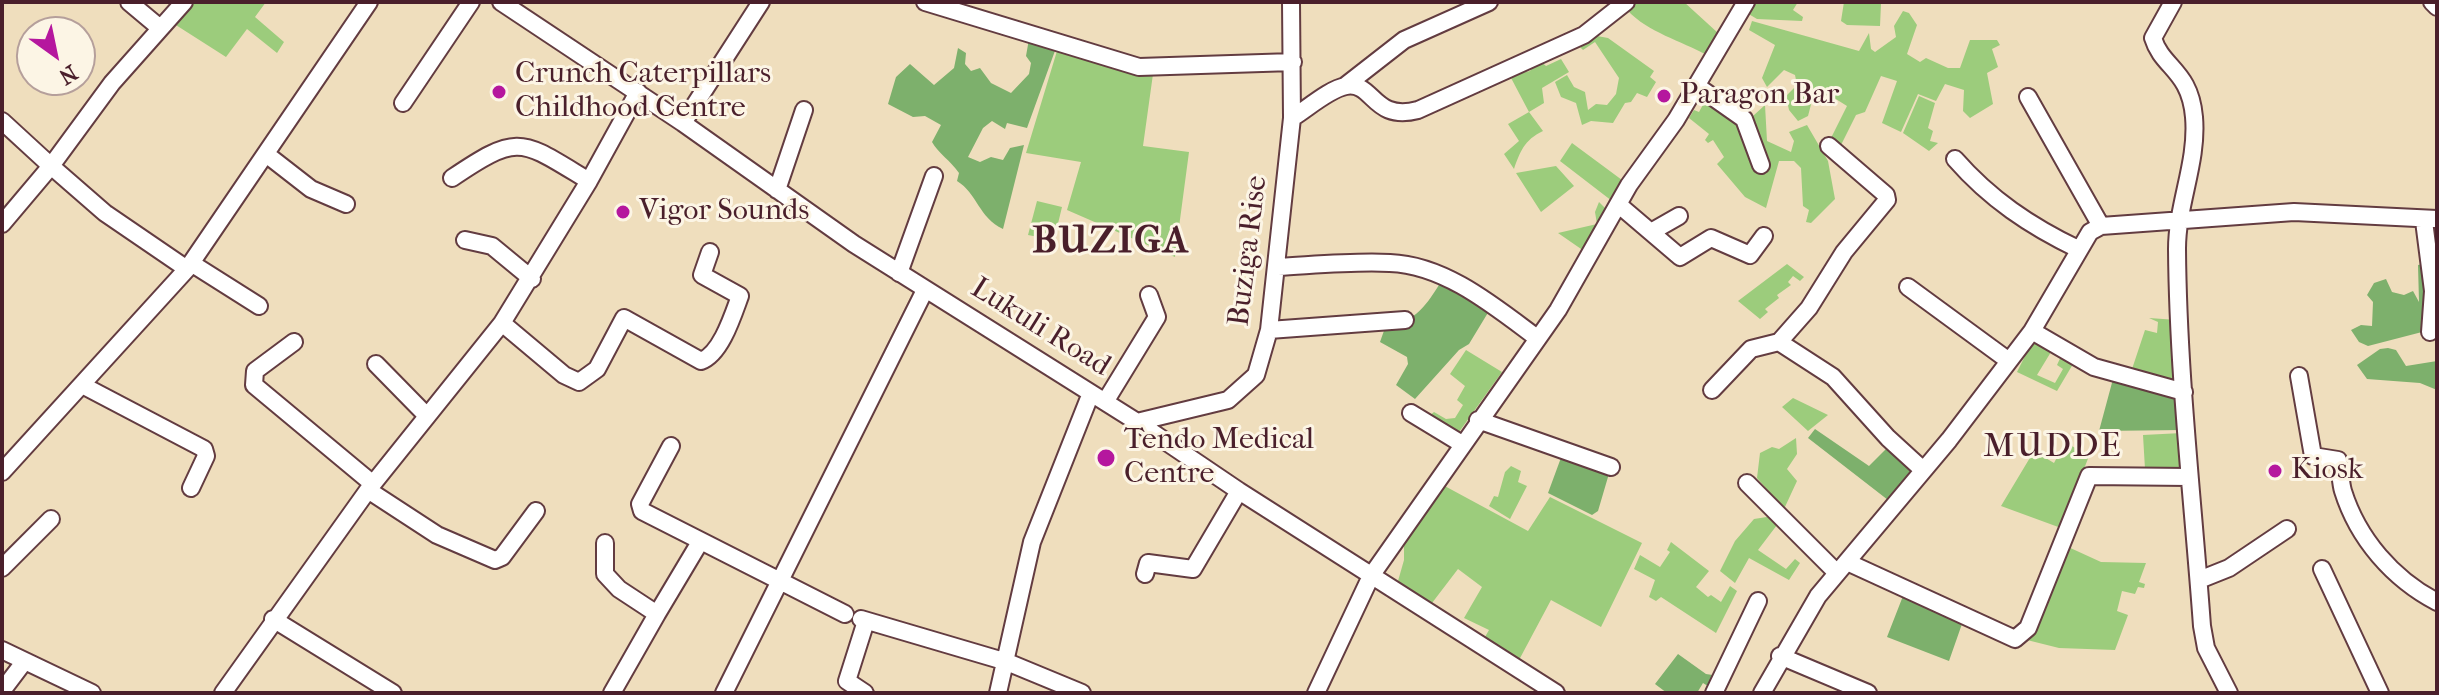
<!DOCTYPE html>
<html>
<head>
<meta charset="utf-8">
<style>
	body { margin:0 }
	#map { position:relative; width:2439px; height:695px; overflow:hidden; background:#efdebd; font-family:"IM FELL French Canon",serif }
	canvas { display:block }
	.frame { position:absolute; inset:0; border:4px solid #4a1f2b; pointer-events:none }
	.north { position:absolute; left:16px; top:16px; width:80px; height:80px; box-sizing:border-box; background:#fcf5e5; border:2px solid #b59f9b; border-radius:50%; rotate:147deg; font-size:22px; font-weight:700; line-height:32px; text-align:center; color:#4a1f2b }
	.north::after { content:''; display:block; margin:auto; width:28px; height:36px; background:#b5179e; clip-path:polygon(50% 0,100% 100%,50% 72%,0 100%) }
</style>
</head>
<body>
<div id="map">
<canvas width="2439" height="695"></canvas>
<div class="frame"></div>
<div class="north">N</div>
</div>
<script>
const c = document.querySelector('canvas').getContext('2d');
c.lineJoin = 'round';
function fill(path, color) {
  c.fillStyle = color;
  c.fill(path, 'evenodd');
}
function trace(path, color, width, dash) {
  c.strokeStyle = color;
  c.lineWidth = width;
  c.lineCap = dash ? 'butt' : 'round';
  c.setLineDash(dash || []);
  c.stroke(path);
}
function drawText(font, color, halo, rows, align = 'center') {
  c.font = font + ' "IM FELL French Canon",serif';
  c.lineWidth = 6;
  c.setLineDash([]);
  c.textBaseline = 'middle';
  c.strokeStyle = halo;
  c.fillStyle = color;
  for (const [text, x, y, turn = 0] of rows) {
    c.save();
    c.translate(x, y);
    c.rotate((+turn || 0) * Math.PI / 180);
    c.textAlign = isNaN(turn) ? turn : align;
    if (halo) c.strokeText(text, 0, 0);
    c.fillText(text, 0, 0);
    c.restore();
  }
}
fill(new Path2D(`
	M185,2H266L255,17L284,42L277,53L247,29L226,57L168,20Z
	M1634,2H1684L1718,33L1707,55C1681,41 1648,32 1628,11Z
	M1755,2H1798L1793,10L1803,17L1802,21L1757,19L1747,13Z
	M1844,2L1881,4L1880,26L1847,25L1841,21Z
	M1903,11L1909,13L1917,25L1907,54L1920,62L1926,58L1948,68H1960L1970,40H1997L2000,45L1992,49L1998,67L1987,73L1993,104L1970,118L1963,111L1964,90L1945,84L1936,101L1918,94L1901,132L1882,123L1897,81L1881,76L1865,112L1856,115L1840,147L1830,140L1847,106L1831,96L1814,93L1808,116L1798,121L1789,110L1786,96L1797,85L1795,75L1784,70L1767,87L1762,78L1775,45L1749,30L1752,21L1859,51L1869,33L1871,49L1875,52L1896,37L1894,26Z
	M1597,36L1608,38L1654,71L1650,77L1656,82L1647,97L1637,93L1631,102L1625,103L1613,123L1591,121L1582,125L1576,103L1561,97L1555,82L1567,75L1574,87L1585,92L1588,110L1596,104L1607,105L1616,94L1619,78L1595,42L1583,50L1580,47Z
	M1057,51L1117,70L1153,74L1143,146L1189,152L1175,257L1067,210L1081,162L1026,153Z
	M1538,59L1546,66L1561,59L1569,72L1542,88L1544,103L1529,112L1543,131C1524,140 1520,152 1514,169L1504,154L1519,141L1508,124L1529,112L1510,76L1530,71Z
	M1724,92L1753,116L1765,105L1767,141L1791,152L1794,141L1789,132L1807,125L1828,161L1835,199L1811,223L1806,222L1809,210L1803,206L1801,168L1794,161H1779L1766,208L1745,197L1717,164L1724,157L1713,140L1708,143L1705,140L1709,134L1689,118L1694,110L1699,112L1705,101L1718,103Z
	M1919,96L1935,103L1928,128L1933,131L1930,141L1938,143L1929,151L1903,133Z
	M1572,143L1622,180L1612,201L1560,161Z
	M1556,166L1574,186L1541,212L1516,173Z
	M1037,201L1062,207L1054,240L1028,235Z
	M1599,202L1607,210L1584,251L1558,233L1597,224L1595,212Z
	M1787,264L1804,277L1800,281L1793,276L1788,282L1791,285L1777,295L1779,298L1765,309L1768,312L1760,319L1738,301Z
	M2149,318L2177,320L2178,382L2132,369L2145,330L2157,333L2158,322Z
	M2034,338L2054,347L2037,375L2055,383L2063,369L2057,365L2063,352L2076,359L2057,391L2017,372Z
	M1466,350L1502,372L1459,432L1428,417L1434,412L1446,419L1455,418L1463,405L1457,400L1465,386L1450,374Z
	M1793,398L1828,415L1808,431L1782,407Z
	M2182,433L2180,470L2145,469L2143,435Z
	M1796,438L1797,454L1787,469L1797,481L1784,509L1757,478L1760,453L1772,447L1779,449Z
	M2065,442L2089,456L2061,528L2001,506L2034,451L2054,463Z
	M1511,466L1521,471L1518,482L1527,486L1510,519L1489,506L1494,496L1498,497L1505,472Z
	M1441,484L1528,531L1550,497L1642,543L1601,627L1551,600L1519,660L1485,637L1489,630L1464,618L1482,587L1458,569L1432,603L1398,581L1404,560V542Z
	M1773,516L1777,525L1758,550L1786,569L1795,559L1800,563L1789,580L1749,558L1735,583L1720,571L1735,541L1754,519Z
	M1671,542L1709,571L1696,587L1708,597L1711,595L1721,602L1730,586L1737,591L1716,633L1661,597L1656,601L1649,597L1655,580L1634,569L1640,555L1660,567L1670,552L1667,550Z
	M2066,546L2101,562L2146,563L2139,582L2145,584L2144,588L2138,587L2135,594L2122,591L2117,611L2128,615L2115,650L2059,648L2027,640L2047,605Z`), '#9ccc7c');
fill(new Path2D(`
	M1029,39L1056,48L1027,128L1007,123L1005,129L992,121L983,128L968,157L980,162L991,157L1003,160L1010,148L1024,145L1003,229C979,218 977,193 957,181L959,173C951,161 938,153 932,142L941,125L925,116L913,117L888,104L896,77L910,64L934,85L954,68L958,48L966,53L965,64L971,71L980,68L991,83L1011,93L1029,74L1031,63L1026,56Z
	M2437,261V340L2422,332L2368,346L2359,342L2351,330L2361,325L2372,326L2373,302L2367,295L2374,283L2386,279L2392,292L2404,295L2413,291L2419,302L2418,265Z
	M1442,280L1489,311L1469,344L1459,350L1415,399L1396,385L1408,364L1407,357L1380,342L1386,325C1415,324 1428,303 1442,280Z
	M2388,348L2396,350L2406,366L2437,361V390L2420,383L2367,379L2357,365L2380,349Z
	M2113,379L2181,394L2182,430L2099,431Z
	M1815,429L1869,466L1888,447L1913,470L1888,500L1808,438Z
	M1562,455L1607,469L1608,477L1598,511L1592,515L1548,493Z
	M1903,596L1963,621L1949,661L1887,637Z
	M1678,654L1706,674L1719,676L1714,690L1703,683L1697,693H1667L1655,684Z`), '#7db06c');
const minor = new Path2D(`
	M129,2L160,28
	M184,2L112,83L51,166L105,213L187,269
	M501,2L683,123L854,244L1137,422L1239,491L1556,693
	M925,2L1139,67L1293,62
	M2173,2L2153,38C2162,68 2190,70 2194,117C2198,162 2177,204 2177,249C2178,375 2193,501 2202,626L2206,648L2229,693
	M2432,2L2437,7
	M1345,86L1404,40L1489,2
	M1697,86L1744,119L1761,165
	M2028,97L2101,226
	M403,103L471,2
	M1292,118C1307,109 1329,89 1346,86C1374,81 1372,122 1418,110L1584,35L1626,2
	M2,121L51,166L2,224
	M683,123L761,2
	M266,154L311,189L346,204
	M1955,159C1990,199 2030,226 2078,249
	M452,178C520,132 521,140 589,181
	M777,190L804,110
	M1619,205L1680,257L1711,238L1750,255L1764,236
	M2424,221L2433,291L2430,332
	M1651,232L1679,216
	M465,240L492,246L532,279
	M191,263L259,306
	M1278,267C1315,265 1353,261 1390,263C1445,265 1494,306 1537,338
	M899,273L934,176
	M1908,287L2009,361
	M502,323L564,375L579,382L597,369L624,318L701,361C721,354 733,315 740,296L702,275L710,252
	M1269,330L1405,320
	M2032,331L2094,367L2184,392
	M294,342L255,371L254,385L373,484
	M1779,342L1809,308L1844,252L1887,200L1886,195L1829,146
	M376,364L427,416
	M2299,376L2313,456L2338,460C2341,470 2340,481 2343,491C2358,539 2393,579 2437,602
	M82,385L204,449L206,456L191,488
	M1712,390L1751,349L1779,342L1833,377L1888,438L1923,470
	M1105,402L1157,317L1149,295
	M1411,413L1462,444
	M1478,420L1611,467
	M1137,422L1228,400L1256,375L1269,330L1292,118L1291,2
	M671,446L640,504L642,511L845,614
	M2,472L187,269L369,2
	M1747,483L1837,573
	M368,490L437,535L495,560L502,557L536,511
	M605,543V574L619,589L657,614L612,693
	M1847,562L2015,639L2028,628L2089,476L2189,477
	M2,568L51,519
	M2322,569L2380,693
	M1145,574L1148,563L1193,569L1239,491
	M2199,580L2229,568L2287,529
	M657,614L700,542
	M273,619L393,693
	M861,619L1007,662L1082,693
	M2,650L92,693
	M1780,656L1868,693
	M2,691L24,662
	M223,693L368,490L502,323L589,181L638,92
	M724,693L925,290
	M865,693L847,681L866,621
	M998,693L1032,542L1091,393
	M1316,693L1371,576L1558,310L1629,185L1676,120L1746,2
	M1714,693L1758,601
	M1762,693L1818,596L1949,440L2032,331L2090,232L2101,226L2294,212L2437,219`);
trace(minor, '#633c41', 20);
trace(minor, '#fff', 16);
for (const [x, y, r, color] of [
	[499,92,8,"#b5179e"],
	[1664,96,8,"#b5179e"],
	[623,212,8,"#b5179e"],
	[1106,458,10,"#b5179e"],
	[2275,471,8,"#b5179e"]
]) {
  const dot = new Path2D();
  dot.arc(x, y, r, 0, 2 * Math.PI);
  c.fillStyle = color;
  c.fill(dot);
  trace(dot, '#fcf5e5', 3);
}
drawText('30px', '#4a1f2b', '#fcf5e5', [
	["Crunch Caterpillars",515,75],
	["Childhood Centre",515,109],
	["Paragon Bar",1680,96],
	["Vigor Sounds",639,212],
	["Tendo Medical",1124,441],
	["Centre",1124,475],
	["Kiosk",2291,471]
], 'left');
drawText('30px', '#4a1f2b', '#fcf5e5', [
	["Buziga Rise",1249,251,-83],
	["Lukuli Road",1040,328,32]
]);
c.letterSpacing = '2px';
drawText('34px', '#4a1f2b', '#fcf5e5', [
	["MUDDE",2053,448]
]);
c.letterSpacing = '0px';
c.letterSpacing = '2px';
drawText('bold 38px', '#4a1f2b', '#fcf5e5', [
	["BUZIGA",1111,243]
]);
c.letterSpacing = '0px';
</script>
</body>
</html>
